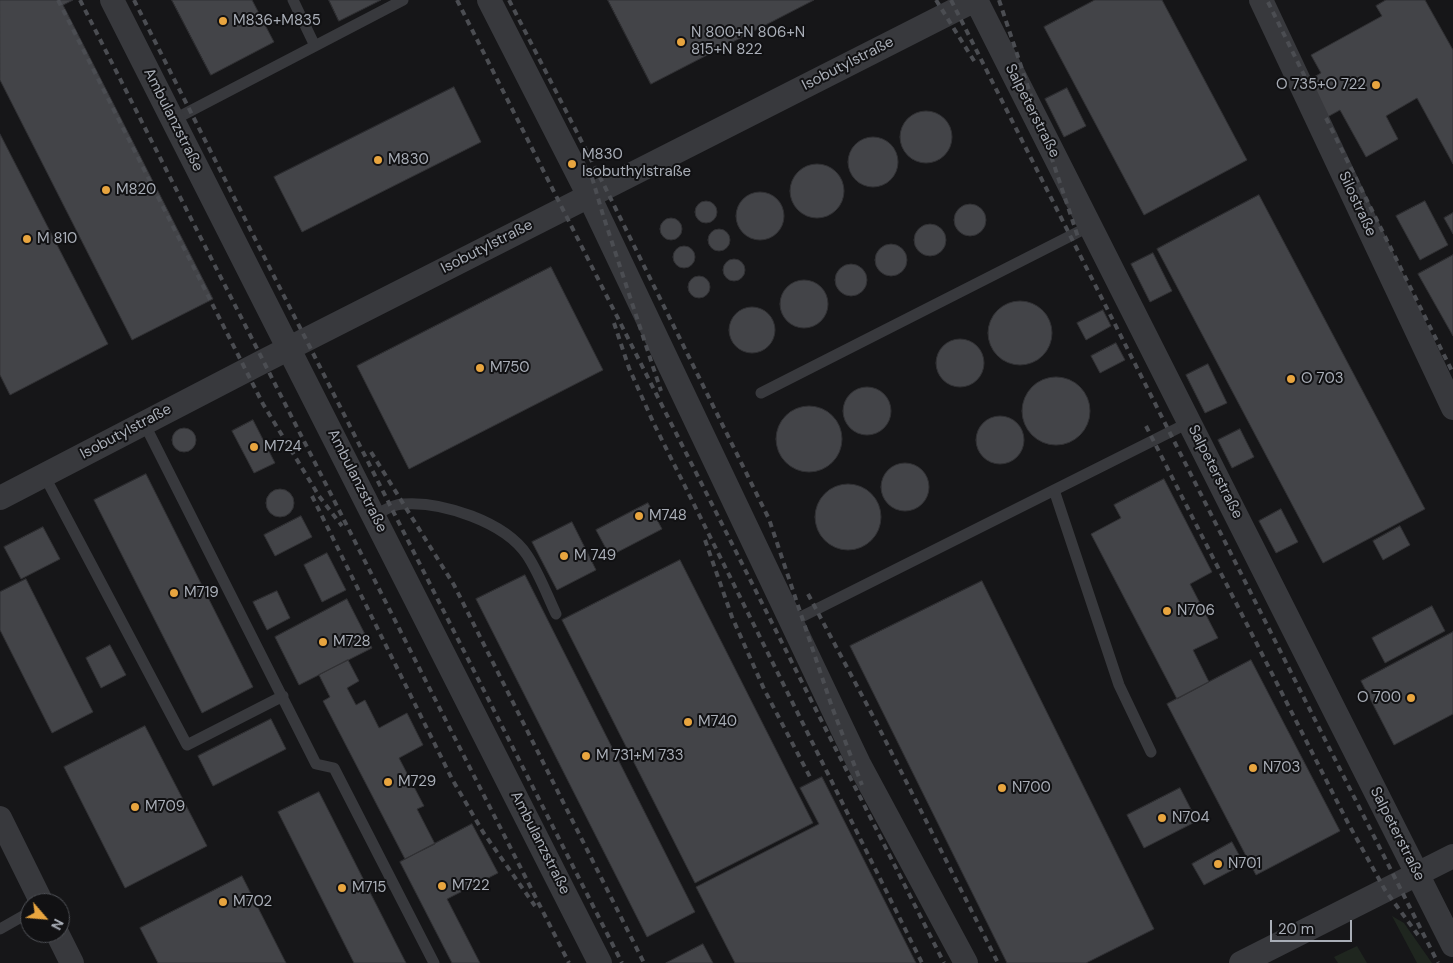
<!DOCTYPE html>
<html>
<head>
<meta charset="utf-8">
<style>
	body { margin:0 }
	#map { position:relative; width:1453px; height:963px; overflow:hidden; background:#161618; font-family:"DM Sans",sans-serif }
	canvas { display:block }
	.north { position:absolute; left:20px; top:893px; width:50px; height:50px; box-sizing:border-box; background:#111113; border:1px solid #4e5055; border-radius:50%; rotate:117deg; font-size:14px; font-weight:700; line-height:20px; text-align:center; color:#a9aeb7 }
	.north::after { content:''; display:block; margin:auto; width:18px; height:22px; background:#e8a53f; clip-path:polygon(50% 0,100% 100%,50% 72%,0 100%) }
	.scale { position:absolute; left:1270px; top:920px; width:82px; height:22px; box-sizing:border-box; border:2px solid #a9aeb7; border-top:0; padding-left:6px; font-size:15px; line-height:18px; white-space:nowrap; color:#a9aeb7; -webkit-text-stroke:4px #111113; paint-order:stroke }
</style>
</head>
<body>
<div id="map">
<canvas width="1453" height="963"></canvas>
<div class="north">N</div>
<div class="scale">20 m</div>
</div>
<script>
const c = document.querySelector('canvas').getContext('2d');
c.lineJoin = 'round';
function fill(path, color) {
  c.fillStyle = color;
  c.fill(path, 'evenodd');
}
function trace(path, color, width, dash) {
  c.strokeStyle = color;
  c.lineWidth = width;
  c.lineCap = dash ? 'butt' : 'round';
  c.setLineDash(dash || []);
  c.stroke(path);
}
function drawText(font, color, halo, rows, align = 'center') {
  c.font = font + ' "DM Sans",sans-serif';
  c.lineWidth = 4;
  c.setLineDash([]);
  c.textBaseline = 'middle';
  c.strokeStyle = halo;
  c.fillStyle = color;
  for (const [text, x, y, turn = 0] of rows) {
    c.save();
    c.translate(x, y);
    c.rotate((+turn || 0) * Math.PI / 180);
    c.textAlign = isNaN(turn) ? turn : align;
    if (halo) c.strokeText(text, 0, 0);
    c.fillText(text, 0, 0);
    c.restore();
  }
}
fill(new Path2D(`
	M1392,916L1404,923L1432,963H1417Z
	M1357,946L1367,963H1338L1334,957Z`), '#1f261f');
const building = new Path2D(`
	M0,0H73L63,5L213,299L132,340L0,80Z
	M172,0H252L274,42L211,75Z
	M329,0H381L339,21Z
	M608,0H814L651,84Z
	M1095,0H1162L1247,160L1144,215L1044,27Z
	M1386,0H1425L1453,50V164L1417,98L1386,116L1398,139L1366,157L1340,110L1311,126L1307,81L1321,73L1311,55L1382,16L1376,6Z
	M454,87L481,142L302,232L274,177Z
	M1067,88L1086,126L1064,137L1045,99Z
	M900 137a26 26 0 1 1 52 0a26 26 0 1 1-52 0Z
	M0,134L108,344L10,395L0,375Z
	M848 162a25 25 0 1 1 50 0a25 25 0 1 1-50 0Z
	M790 191a27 27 0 1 1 54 0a27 27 0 1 1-54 0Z
	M736 216a24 24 0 1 1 48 0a24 24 0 1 1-48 0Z
	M1259,195L1425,509L1323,563L1157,249Z
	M1425,201L1448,245L1420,260L1396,216Z
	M695 212a11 11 0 1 1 22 0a11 11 0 1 1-22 0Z
	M954 220a16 16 0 1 1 32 0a16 16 0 1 1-32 0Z
	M1453,213V234L1444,218Z
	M660 229a11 11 0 1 1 22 0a11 11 0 1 1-22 0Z
	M914 240a16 16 0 1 1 32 0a16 16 0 1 1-32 0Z
	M708 240a11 11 0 1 1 22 0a11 11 0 1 1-22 0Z
	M875 260a16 16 0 1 1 32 0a16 16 0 1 1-32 0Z
	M673 257a11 11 0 1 1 22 0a11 11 0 1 1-22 0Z
	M1153,253L1172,291L1150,302L1131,264Z
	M1453,255V336L1418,274Z
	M723 270a11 11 0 1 1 22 0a11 11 0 1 1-22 0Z
	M835 280a16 16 0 1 1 32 0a16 16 0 1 1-32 0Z
	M551,267L603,370L409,469L357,366Z
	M688 287a11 11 0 1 1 22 0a11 11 0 1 1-22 0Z
	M780 304a24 24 0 1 1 48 0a24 24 0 1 1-48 0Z
	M988 333a32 32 0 1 1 64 0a32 32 0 1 1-64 0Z
	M729 330a23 23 0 1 1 46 0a23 23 0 1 1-46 0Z
	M1103,310L1111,326L1086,340L1077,323Z
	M936 363a24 24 0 1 1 48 0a24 24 0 1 1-48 0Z
	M1116,343L1125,360L1100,373L1091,356Z
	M1208,364L1227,403L1205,413L1186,375Z
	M1022 411a34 34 0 1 1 68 0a34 34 0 1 1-68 0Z
	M843 411a24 24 0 1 1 48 0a24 24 0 1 1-48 0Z
	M776 439a33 33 0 1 1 66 0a33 33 0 1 1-66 0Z
	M976 440a24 24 0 1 1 48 0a24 24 0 1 1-48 0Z
	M253,420L275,463L254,473L232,431Z
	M172 440a12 12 0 1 1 24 0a12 12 0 1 1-24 0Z
	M1240,429L1254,457L1232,468L1218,440Z
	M881 487a24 24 0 1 1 48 0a24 24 0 1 1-48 0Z
	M146,474L253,687L202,713L94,500Z
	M1164,479L1212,572L1190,584L1218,638L1193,650L1209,682L1177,699L1091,534L1121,518L1114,505Z
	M815 517a33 33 0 1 1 66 0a33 33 0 1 1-66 0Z
	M266 503a14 14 0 1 1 28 0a14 14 0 1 1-28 0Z
	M648,503L662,529L610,556L596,530Z
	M1281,509L1298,542L1276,553L1259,521Z
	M301,516L312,537L275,556L264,535Z
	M572,522L596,570L557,590L532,542Z
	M1400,526L1410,545L1383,560L1373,541Z
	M43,527L60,559L21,579L4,547Z
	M327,553L346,590L322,602L304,565Z
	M680,560L813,823L695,883L562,620Z
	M525,575L695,912L647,937L476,599Z
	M26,579L93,712L52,733L0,630V592Z
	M982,581L1154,929L1086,963H1007L850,646Z
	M277,591L290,618L267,630L253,602Z
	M347,599L372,648L299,685L275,637Z
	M1432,606L1445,631L1385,663L1372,638Z
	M1453,632V714L1394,745L1361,681Z
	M110,645L126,675L101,688L86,658Z
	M348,660L359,681L347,688L356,705L365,700L379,728L407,713L423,745L399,758L424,806L417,809L435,844L405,859L323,701L330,697L319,675Z
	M1251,660L1340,831L1256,875L1167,704Z
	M271,719L286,749L213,786L198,756Z
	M145,726L207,846L125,888L64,767Z
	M822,777L916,963H735L696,887L819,824L800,788Z
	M1180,788L1197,821L1144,848L1127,815Z
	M319,792L406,963H354L278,812Z
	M472,824L498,873L447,899L480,963H452L400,862Z
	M1232,842L1244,864L1204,885L1192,864Z
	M242,876L286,963H158L140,928Z
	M703,944L713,963H666Z`);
fill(building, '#434448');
trace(building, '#313134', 1);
trace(new Path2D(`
	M293,0L315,46
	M173,120L403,0
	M761,393L1090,226
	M144,423L316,764L334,768L434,963
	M44,475L187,745L283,696
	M1054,490L1119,685L1151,752
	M375,515C383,511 393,504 403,504C442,501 505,522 527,555C539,573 547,595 556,614
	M791,622L1190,422
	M0,929L30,912`), '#38393d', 11);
trace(new Path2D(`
	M112,0L600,963
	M489,0L589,196L859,764L966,963
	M976,0L1453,945
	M1261,0L1453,408
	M0,498L264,361L975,0
	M0,818L42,903
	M57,933L72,963
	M1241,963L1453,856`), '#38393d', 24);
trace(new Path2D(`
	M58,0L263,404L319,496L342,526
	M80,0L569,963
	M134,0L622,963
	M457,0L944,963
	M509,0L605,187L769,519L832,707L862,785
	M936,0L976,64
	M951,0L1438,963
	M999,0L1078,237
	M1268,2L1307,81
	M1326,118L1453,373
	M589,167L603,215L661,391
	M614,323L629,368L654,424L922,963
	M1146,426L1348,823L1385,890L1418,935
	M371,452L454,585L644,963
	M312,496L452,779L483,832L535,906
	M705,540L732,617L764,689L810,777
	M808,594L874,718L998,963`), '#4b4d52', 4, [6, 5]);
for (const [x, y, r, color] of [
	[223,21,5,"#e8a53f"],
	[681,42,5,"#e8a53f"],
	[1376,85,5,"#e8a53f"],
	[378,160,5,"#e8a53f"],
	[572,164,5,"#e8a53f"],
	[106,190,5,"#e8a53f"],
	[27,239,5,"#e8a53f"],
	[480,368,5,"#e8a53f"],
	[1291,379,5,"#e8a53f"],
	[254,447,5,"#e8a53f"],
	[639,516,5,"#e8a53f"],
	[564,556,5,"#e8a53f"],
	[174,593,5,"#e8a53f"],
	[1167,611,5,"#e8a53f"],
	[323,642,5,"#e8a53f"],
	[1411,698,5,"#e8a53f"],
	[688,722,5,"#e8a53f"],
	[586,756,5,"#e8a53f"],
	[1253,768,5,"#e8a53f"],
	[388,782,5,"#e8a53f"],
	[1002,788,5,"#e8a53f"],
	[135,807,5,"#e8a53f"],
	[1162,818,5,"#e8a53f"],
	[1218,864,5,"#e8a53f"],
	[442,886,5,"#e8a53f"],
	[342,888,5,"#e8a53f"],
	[223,902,5,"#e8a53f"]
]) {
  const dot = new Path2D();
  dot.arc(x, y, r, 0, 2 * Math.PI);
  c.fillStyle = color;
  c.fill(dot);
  trace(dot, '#111113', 2);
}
drawText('15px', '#a9aeb7', '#111113', [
	["M836+M835",233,21],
	["N 800+N 806+N",691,33],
	["815+N 822",691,50],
	["O 735+O 722",1366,85,"right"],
	["M830",582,155],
	["Isobuthylstraße",582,172],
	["M830",388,160],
	["M820",116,190],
	["M 810",37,239],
	["M750",490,368],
	["O 703",1301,379],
	["M724",264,447],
	["M748",649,516],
	["M 749",574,556],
	["M719",184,593],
	["N706",1177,611],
	["M728",333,642],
	["O 700",1401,698,"right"],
	["M740",698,722],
	["M 731+M 733",596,756],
	["N703",1263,768],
	["M729",398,782],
	["N700",1012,788],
	["M709",145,807],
	["N704",1172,818],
	["N701",1228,864],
	["M722",452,886],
	["M715",352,888],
	["M702",233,902]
], 'left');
drawText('15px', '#a9aeb7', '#111113', [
	["Isobutylstraße",848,64,-27],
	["Salpeterstraße",1032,111,63],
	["Ambulanzstraße",173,120,63],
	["Silostraße",1357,204,65],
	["Isobutylstraße",487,247,-27],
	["Isobutylstraße",126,432,-28],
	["Salpeterstraße",1215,472,63],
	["Ambulanzstraße",357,481,63],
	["Salpeterstraße",1397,834,63],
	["Ambulanzstraße",540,843,63]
]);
</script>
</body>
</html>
